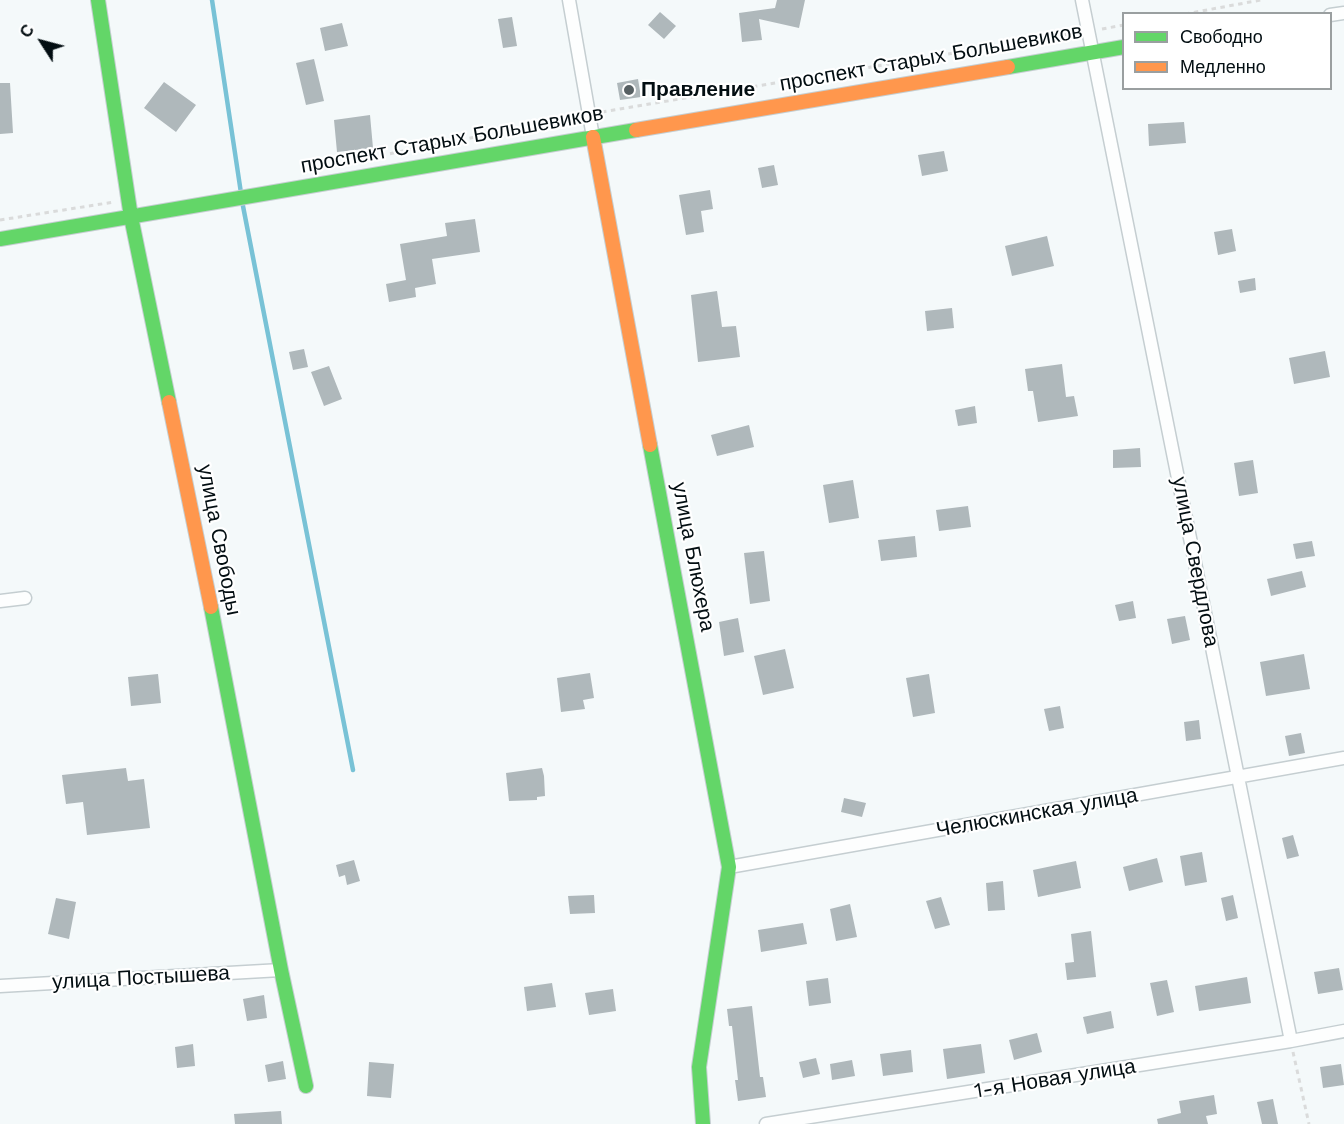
<!DOCTYPE html>
<html>
<head>
<meta charset="utf-8">
<style>
	body { margin:0 }
	#map { position:relative; width:1344px; height:1124px; overflow:hidden; background:#f4f9fa; font-family:"Work Sans",sans-serif }
	canvas { display:block }
	.legend { position:absolute; left:1122px; top:12px; width:210px; height:78px; box-sizing:border-box; background:#fff; border:2px solid #9a9fa0; margin:0; padding:8px 10px; list-style:none; font-size:18px; color:#030e12 }
	.legend li { display:flex; align-items:center; gap:12px; height:30px }
	.legend b { width:30px; border:2px solid #9a9fa0 }
	.north { position:absolute; left:12px; top:12px; width:60px; height:60px; -webkit-text-stroke:4px #fff; paint-order:stroke; rotate:306deg; font-size:16px; font-weight:700; line-height:24px; text-align:center; color:#030e12 }
	.north::after { content:''; display:block; margin:auto; width:21px; height:27px; background:#030e12; clip-path:polygon(50% 0,100% 100%,50% 72%,0 100%) }
</style>
</head>
<body>
<div id="map">
<canvas width="1344" height="1124"></canvas>
<ul class="legend">
<li><b style="height:8px;background:#63d668"></b>Свободно</li>
<li><b style="height:8px;background:#ff974d"></b>Медленно</li>
</ul>
<div class="north">С</div>
</div>
<script>
const c = document.querySelector('canvas').getContext('2d');
c.lineJoin = 'round';
function trace(path, color, width, dash) {
  c.strokeStyle = color;
  c.lineWidth = width;
  c.lineCap = dash ? 'butt' : 'round';
  c.setLineDash(dash || []);
  c.stroke(path);
}
function fill(path, color) {
  c.fillStyle = color;
  c.fill(path, 'evenodd');
}
function drawText(font, color, halo, rows, align = 'center') {
  c.font = font + ' "Work Sans",sans-serif';
  c.lineWidth = 4.5;
  c.setLineDash([]);
  c.textBaseline = 'middle';
  c.strokeStyle = halo;
  c.fillStyle = color;
  for (const [text, x, y, turn = 0] of rows) {
    c.save();
    c.translate(x, y);
    c.rotate((+turn || 0) * Math.PI / 180);
    c.textAlign = isNaN(turn) ? turn : align;
    if (halo) c.strokeText(text, 0, 0);
    c.fillText(text, 0, 0);
    c.restore();
  }
}
trace(new Path2D(`
	M212,0L241,193
	M242,201L353,770`), '#78c2d6', 4.5);
fill(new Path2D(`
	M777,0H805L799,28L759,19L762,40L742,42L739,13L775,8Z
	M660,12L676,26L664,39L648,25Z
	M512,17L517,46L503,48L498,19Z
	M342,23L348,46L325,51L320,28Z
	M314,59L324,101L306,105L296,63Z
	M638,79L641,97L620,100L617,83Z
	M164,82L196,105L176,132L144,108Z
	M0,83H10L13,133L0,134Z
	M370,115L373,148L337,152L334,120Z
	M1184,122L1186,143L1149,146L1148,124Z
	M944,151L948,171L922,176L918,155Z
	M774,165L778,185L762,188L758,168Z
	M710,190L713,209L701,211L704,232L686,235L679,195Z
	M475,219L480,252L432,259L436,284L415,288L416,297L389,302L386,284L406,280L400,244L447,236L445,223Z
	M1232,229L1236,251L1218,255L1214,232Z
	M1047,236L1054,266L1012,276L1005,246Z
	M1255,278L1256,290L1240,293L1238,281Z
	M717,291L722,327L736,326L740,357L698,362L691,295Z
	M952,308L954,328L927,331L925,311Z
	M304,349L308,367L293,370L289,352Z
	M1325,351L1330,377L1294,384L1289,358Z
	M1062,364L1066,397L1074,396L1078,416L1038,422L1033,391H1028L1025,369Z
	M329,366L342,399L324,406L311,372Z
	M975,406L977,423L958,426L955,410Z
	M749,425L754,447L717,456L711,435Z
	M1140,448L1141,467L1113,468V450Z
	M1253,460L1258,493L1239,496L1234,463Z
	M853,480L859,518L829,523L823,485Z
	M968,506L971,527L939,531L936,510Z
	M915,536L917,557L881,561L878,540Z
	M1312,541L1315,556L1296,559L1293,544Z
	M764,551L770,601L750,604L744,553Z
	M1302,571L1306,587L1271,596L1267,579Z
	M1133,601L1136,618L1119,621L1115,605Z
	M1185,616L1190,640L1172,644L1167,619Z
	M738,618L744,652L724,656L719,622Z
	M785,649L794,688L763,695L754,656Z
	M1304,654L1310,689L1266,696L1260,662Z
	M590,673L594,698L583,700L585,709L561,712L557,678Z
	M158,674L161,703L131,706L128,677Z
	M929,674L935,713L913,717L906,678Z
	M1060,706L1064,728L1049,731L1044,709Z
	M1199,720L1201,739L1186,741L1184,722Z
	M1301,733L1305,753L1289,756L1285,736Z
	M126,768L128,781L144,779L150,828L87,835L83,802L66,804L62,775Z
	M542,768L544,776L545,796L537,797V800L509,801L506,773Z
	M844,798L866,803L862,817L841,812Z
	M1293,835L1299,856L1287,859L1282,838Z
	M1202,852L1207,882L1185,886L1180,856Z
	M1157,858L1163,882L1129,891L1123,867Z
	M354,860L360,881L347,885L345,875L339,877L336,865Z
	M1076,861L1081,888L1038,897L1033,870Z
	M1003,881L1005,910L988,911L986,883Z
	M594,895L595,913L570,914L568,896Z
	M1233,895L1238,918L1226,921L1221,898Z
	M941,897L950,925L935,929L926,901Z
	M56,898L76,902L69,939L48,934Z
	M850,904L857,937L836,941L830,909Z
	M803,923L807,944L761,952L758,930Z
	M1091,931L1096,977L1067,980L1065,963L1074,962L1071,934Z
	M1339,968L1343,990L1318,994L1314,972Z
	M1247,977L1251,1003L1199,1011L1195,986Z
	M828,978L831,1003L809,1006L806,981Z
	M1167,980L1174,1012L1157,1016L1150,983Z
	M552,983L556,1007L527,1011L524,987Z
	M613,989L616,1011L589,1015L585,993Z
	M264,995L267,1018L247,1021L243,999Z
	M752,1006L760,1077H763L766,1097L738,1101L735,1080H738L732,1026H729L727,1009Z
	M1111,1011L1114,1028L1087,1034L1083,1017Z
	M1037,1033L1042,1052L1014,1060L1009,1040Z
	M193,1044L195,1066L177,1068L175,1047Z
	M981,1044L985,1073L947,1079L943,1049Z
	M911,1050L913,1072L883,1076L880,1054Z
	M816,1058L820,1074L803,1078L799,1062Z
	M852,1060L855,1076L832,1080L830,1064Z
	M283,1061L286,1079L268,1082L265,1065Z
	M369,1062L394,1064L391,1098L367,1096Z
	M1341,1064L1344,1085L1323,1088L1320,1067Z
	M1214,1095L1217,1114L1206,1116L1208,1124H1158L1157,1119L1181,1113L1179,1101Z
	M1273,1099L1278,1124H1262L1257,1102Z
	M281,1111L282,1124H235L234,1114Z`), '#afb8bb');
const street = new Path2D(`
	M569,0L593,137
	M1082,0L1291,1041
	M1330,15L1344,13
	M0,601L25,598
	M729,867L1344,758
	M0,986L281,970
	M766,1124L1291,1041L1344,1031`);
const fast = new Path2D(`
	M98,0L131,217L169,402
	M1008,67L1124,47
	M0,239L636,130
	M650,445L729,867L699,1067L703,1124
	M211,607L281,970L306,1086`);
const slow = new Path2D(`
	M636,130L1008,67
	M593,137L650,445
	M169,402L211,607`);
trace(street, '#c5ced1', 15);
trace(fast, '#c5ced1', 16);
trace(slow, '#c5ced1', 16);
trace(new Path2D(`
	M1185,14L1261,0
	M1102,29L1124,25
	M602,112L1074,33
	M337,164L578,117
	M0,220L114,202
	M1293,1052L1309,1124`), '#dadbdb', 3, [4.5, 4.5]);
trace(street, '#fdfefe', 12);
trace(fast, '#63d668', 14);
trace(slow, '#ff974d', 14);
for (const [x, y, r, color] of [
	[629,90,6,"#576063"]
]) {
  const dot = new Path2D();
  dot.arc(x, y, r, 0, 2 * Math.PI);
  c.fillStyle = color;
  c.fill(dot);
  trace(dot, '#fff', 2);
}
drawText('21px', '#030e12', '#fff', [
	["проспект Старых Большевиков",931,58,-10],
	["проспект Старых Большевиков",452,140,-10],
	["улица Свободы",219,540,79],
	["улица Блюхера",693,557,79],
	["улица Свердлова",1195,562,79],
	["Челюскинская улица",1037,813,-10],
	["улица Постышева",141,978,-3],
	["1-я Новая улица",1055,1079,-9]
]);
drawText('bold 21px', '#030e12', '#fff', [
	["Правление",641,90]
], 'left');
</script>
</body>
</html>
